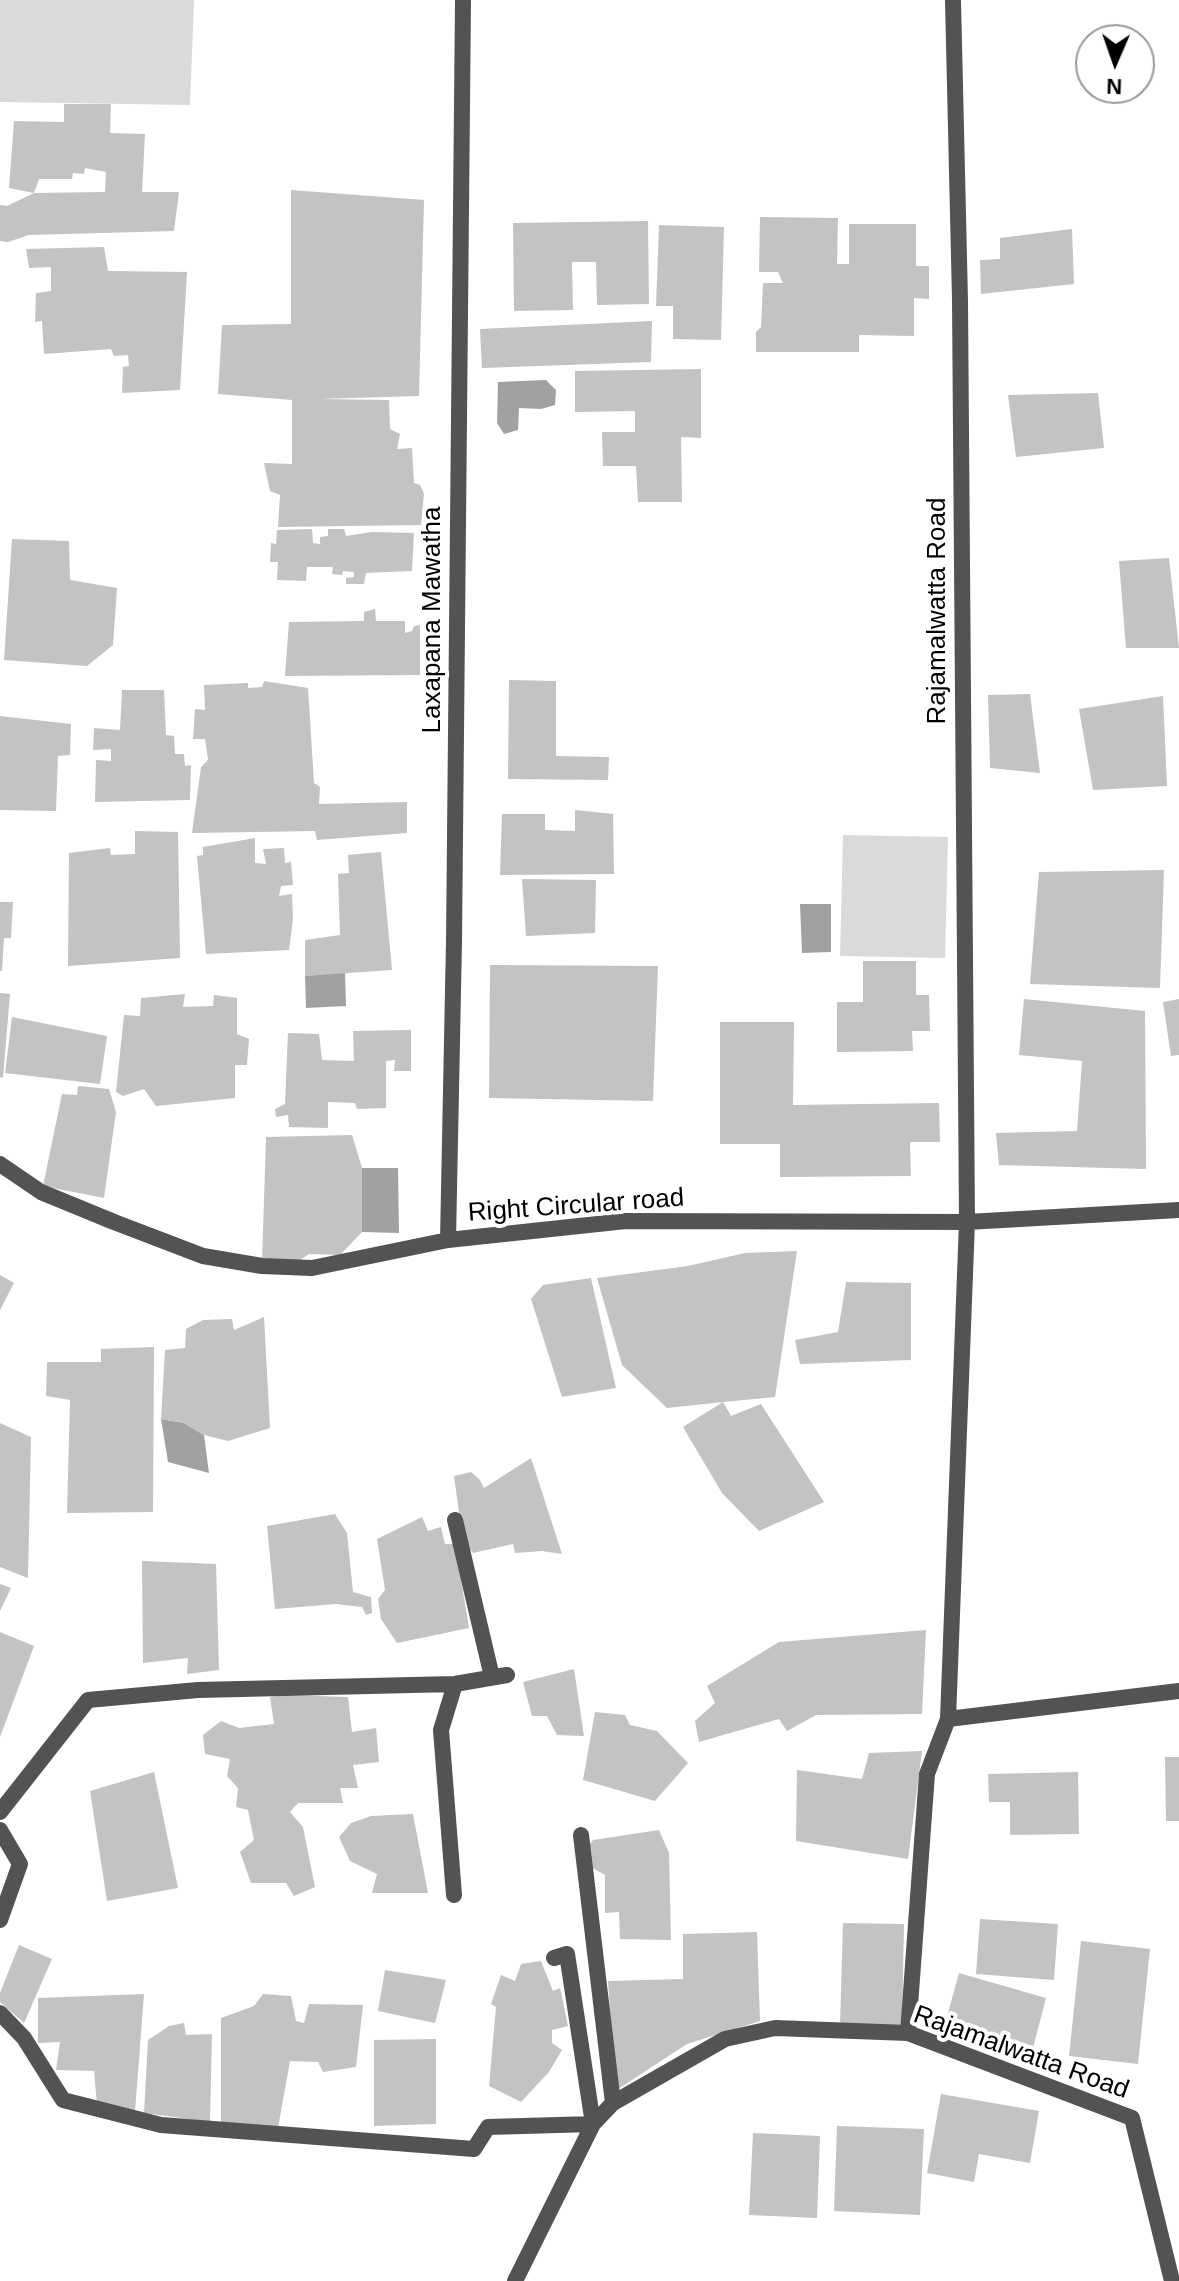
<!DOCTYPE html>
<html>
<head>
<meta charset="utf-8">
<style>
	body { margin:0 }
	#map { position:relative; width:1179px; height:2281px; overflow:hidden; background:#fff; font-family:Helvetica,sans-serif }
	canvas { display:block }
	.north { position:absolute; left:1075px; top:24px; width:80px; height:80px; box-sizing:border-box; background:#fff; border:2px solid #999; border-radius:50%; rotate:182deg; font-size:22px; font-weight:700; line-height:32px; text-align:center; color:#000 }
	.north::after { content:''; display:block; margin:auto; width:28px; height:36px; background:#000; clip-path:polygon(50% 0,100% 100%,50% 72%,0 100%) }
</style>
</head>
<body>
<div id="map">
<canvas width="1179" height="2281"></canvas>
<div class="north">N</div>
</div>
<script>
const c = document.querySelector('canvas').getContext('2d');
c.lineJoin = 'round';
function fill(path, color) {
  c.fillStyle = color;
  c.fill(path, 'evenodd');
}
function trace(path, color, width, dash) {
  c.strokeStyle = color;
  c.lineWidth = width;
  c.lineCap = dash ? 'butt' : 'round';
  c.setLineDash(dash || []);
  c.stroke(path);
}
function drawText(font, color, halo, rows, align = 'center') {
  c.font = font + ' Helvetica,sans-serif';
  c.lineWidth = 8;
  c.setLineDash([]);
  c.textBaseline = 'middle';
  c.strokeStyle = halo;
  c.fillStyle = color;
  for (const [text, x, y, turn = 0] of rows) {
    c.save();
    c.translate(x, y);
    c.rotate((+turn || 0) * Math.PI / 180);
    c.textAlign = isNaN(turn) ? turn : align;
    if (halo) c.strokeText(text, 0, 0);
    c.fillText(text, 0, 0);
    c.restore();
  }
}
fill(new Path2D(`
	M0,0H194L190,105L0,102Z
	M843,835L948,837L945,958L840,956Z`), '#dadada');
fill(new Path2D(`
	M546,380L556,390L555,405L541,409L519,408L518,430L504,434L497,423L498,382Z
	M800,904H831V952L802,953Z
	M345,972L346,1006L306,1008L305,976Z
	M362,1168H398L399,1233L362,1232Z
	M161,1419L184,1423L204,1435L209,1473L168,1462Z`), '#a1a1a1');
fill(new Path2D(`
	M64,104H111L110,133L145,134L142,192H179L174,231L29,235L8,242L0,241V205L7,206L34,193L105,192L106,172L85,168L84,174L73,173L72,179H39L34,193L9,188L14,121L64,122Z
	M291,190L424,200L419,396L319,399L389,400L390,429L400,434L397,449L412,448L414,483L420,485L424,494L421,525L278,527L280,495L270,491L264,463L292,464V400L218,394L222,325L291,324Z
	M760,217L838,218L837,264H849V224H916V266H929V299L914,298V336L859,335V352H756V332L761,327L763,283H783L778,272H759Z
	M648,221L649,304L597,305L596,262H572L573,310L514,311L513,223Z
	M659,225L724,227L721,340L673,339V306H656Z
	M1072,229L1074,284L981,294L980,260L1000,259V238Z
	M104,247L108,271L187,272L180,390L122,393L123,367L129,366L128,355L114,356L111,349L44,354L42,321L35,322L36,293L51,291V267L29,268L26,249Z
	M652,321L651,362L482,368L480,329Z
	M701,369V438L681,437L682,502H638L636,466H603L602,432H635V411L575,412V371Z
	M1098,393L1104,448L1016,457L1008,395Z
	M312,529L313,543L320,544V537L328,536V529H344L346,536L372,532L414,533L412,571L366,573L364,584H346V578L354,577V572L343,571L342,575L332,574L333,567H307L306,581L277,580L278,562H270L271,543L276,544L277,530Z
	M12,539L69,541L70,580L117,588L113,645L87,666L4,660Z
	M1169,558L1179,648H1126L1119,561Z
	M375,609L376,621H405V633L412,631L414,626L420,625V675L285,676L289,622L364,621V612Z
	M509,680L556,681V756L609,757L608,780L508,779Z
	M264,681L308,688L314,783L320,787L319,804L407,802V833L317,840L315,831L192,833L201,767L208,760L205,739H193L195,709L205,710L204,685L248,683V688L262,687Z
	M122,690H164L166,735L174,736L175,754H184L185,766L191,765L190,800L95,802L96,760L111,761V749L93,750L94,728L120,730Z
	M1030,694L1040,773L990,768L988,695Z
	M1163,696L1167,786L1093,790L1079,709Z
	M0,716L71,724L70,755L58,756L56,811L0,810Z
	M575,810L613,814L614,874L500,875L502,814H545V830L575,831Z
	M135,831L178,832L180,958L68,966L69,853L110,848L111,855L135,854Z
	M255,838V863L266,864L263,849L284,848L285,863L291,862L293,885L281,886L279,896L292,894L293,919L289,950L206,954L197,856L203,855V847Z
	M381,852L392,970L305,976V940L340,935L338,874L349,873L348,855Z
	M1164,870L1160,988L1030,984L1039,872Z
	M522,879L596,880L595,933L526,936Z
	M0,902H13L11,938H4L2,971H0Z
	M863,961H916V995H929L930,1031H912L913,1051L837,1052V1002H863Z
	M490,965L658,966L653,1101L489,1098Z
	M0,993L10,994L3,1078L0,1077Z
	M185,994L183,1007L213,1006L214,995L237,998V1034L249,1039L247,1065H235V1098L156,1106L144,1089L123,1096L116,1092L124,1015L140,1016L141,998Z
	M1024,999L1145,1011L1146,1169L999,1165L996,1133L1077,1131L1082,1061L1019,1055Z
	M1179,999V1055L1171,1056L1163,1002Z
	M12,1017L107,1036L100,1084L5,1073Z
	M720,1022H794L793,1105L939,1103L940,1142H910L911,1176L780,1177V1144H720Z
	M411,1030V1071H394L395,1060L386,1061V1108L357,1109L355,1103L328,1102V1128L289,1127L288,1115L276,1117L275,1109L285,1104L288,1033L319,1034L322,1060L354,1061L353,1031Z
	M78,1086L109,1089L116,1112L104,1198L43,1186L62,1094L77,1095Z
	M352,1135L362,1168V1232L340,1255L309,1254L297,1262H262L266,1137Z
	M797,1251L775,1397L723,1402L731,1416L761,1404L824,1502L759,1531L722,1493L683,1427L723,1402L667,1408L622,1365L597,1278L688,1266L745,1253Z
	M0,1275L14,1283L0,1310Z
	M591,1278L616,1388L562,1397L531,1299L543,1285Z
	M846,1282L911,1283V1360L800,1364L795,1340L838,1332Z
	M264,1317L270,1428L228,1441L204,1435L184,1423L161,1419L165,1350L185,1348L186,1329L203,1320L232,1319L234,1330Z
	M154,1347L153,1512L67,1513L70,1400L46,1396L47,1362H101V1349Z
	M0,1423L31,1437L28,1578L0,1567Z
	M531,1458L562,1554L542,1551L515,1553L513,1544L473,1553L463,1541L454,1476L471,1472L480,1480L484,1488Z
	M335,1514L347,1533L353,1592L371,1597L372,1613L366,1615L362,1607L336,1604L275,1609L267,1526Z
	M422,1517L428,1531L441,1527L445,1544H455L469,1628L397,1643L381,1619L378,1599L385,1590L377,1539Z
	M142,1561L216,1564L219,1670L187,1674L188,1658L143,1663Z
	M0,1584L11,1588L0,1611Z
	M926,1630L922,1714L816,1715L787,1731L779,1719L699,1742L695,1721L715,1703L707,1686L779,1642Z
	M0,1632L34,1646L0,1737Z
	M574,1669L584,1736L557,1735L547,1716H532L523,1682Z
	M284,1695L348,1697L352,1732L376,1728L379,1762L353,1765L358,1788H340L343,1803H298L290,1812L303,1827L315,1887L294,1896L286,1883H251L240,1852L254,1840L248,1810L236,1807L238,1788L227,1776L230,1759L205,1754L203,1735L221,1721L239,1728L274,1724L270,1697Z
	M595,1712L625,1715L630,1725L657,1731L688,1763L655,1801L583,1780Z
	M922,1751L908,1859L796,1841L797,1770L862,1779L869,1753Z
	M1165,1757H1179V1821H1166Z
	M154,1772L178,1888L107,1901L90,1791Z
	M1078,1772L1079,1834L1010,1835V1802H989L988,1774Z
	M413,1814L428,1893H372L377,1874L350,1861L339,1837L351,1823L371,1816Z
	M659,1830L669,1853L671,1940L620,1939L619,1912L605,1913V1875L589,1866L588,1847L593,1840Z
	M980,1919L1058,1924L1054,1980L976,1974Z
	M843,1923L904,1924L902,2027L840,2025Z
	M757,1932L760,2021L687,2044L615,2091L608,1981L683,1979V1934Z
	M1081,1941L1150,1949L1138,2064L1069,2056Z
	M19,1945L52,1959L24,2023L0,2002V1993Z
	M541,1961L553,1991L560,1988L568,2026L552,2030V2043L562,2050L549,2072L521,2102L489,2086L496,2007L491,2004L501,1975L515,1981L521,1964Z
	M385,1970L446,1980L435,2023L378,2011Z
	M959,1973L1046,1998L1033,2048L945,2024Z
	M144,1994L135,2112L97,2105L94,2071L56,2070L60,2042L38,2043V1998Z
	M263,1994L291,1996L296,2021L304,2023L309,2004L363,2005L356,2067L323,2072L318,2062L290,2061L278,2128L221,2123V2018L254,2006Z
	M184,2023L186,2035L212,2034L210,2122L144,2113L148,2040L169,2026Z
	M436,2039V2124L374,2126V2040Z
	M941,2094L1039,2111L1030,2163L979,2154L974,2182L927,2173Z
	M837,2126L924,2129L920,2215L834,2211Z
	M753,2133L820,2136L817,2218L749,2215Z`), '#c3c3c3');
trace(new Path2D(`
	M0,1164L41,1192L114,1222L203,1256L262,1266L312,1268L448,1240L626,1221L967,1222L1179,1210
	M448,1240L454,941L463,0
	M455,1520L492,1677
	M948,1719L1179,1691
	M0,1812L88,1700L198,1690L455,1684L507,1675
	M0,1830L20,1864L0,1920
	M581,1835L613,2103
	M454,1895L441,1730L455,1684
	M0,2013L24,2038L63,2100L161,2125L474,2149L488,2127L593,2124L567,1954L554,1958
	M908,2033L927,1774L948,1719L967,1222L960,300L953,0
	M515,2281L593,2124L613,2103L725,2039L775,2028L908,2033L1132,2118L1172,2281`), '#535353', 16);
drawText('26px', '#000', '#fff', [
	["Rajamalwatta Road",938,611,-90],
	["Laxapana Mawatha",433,620,-90],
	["Right Circular road",576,1206,-4],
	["Rajamalwatta Road",1021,2053,20]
]);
</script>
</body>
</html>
